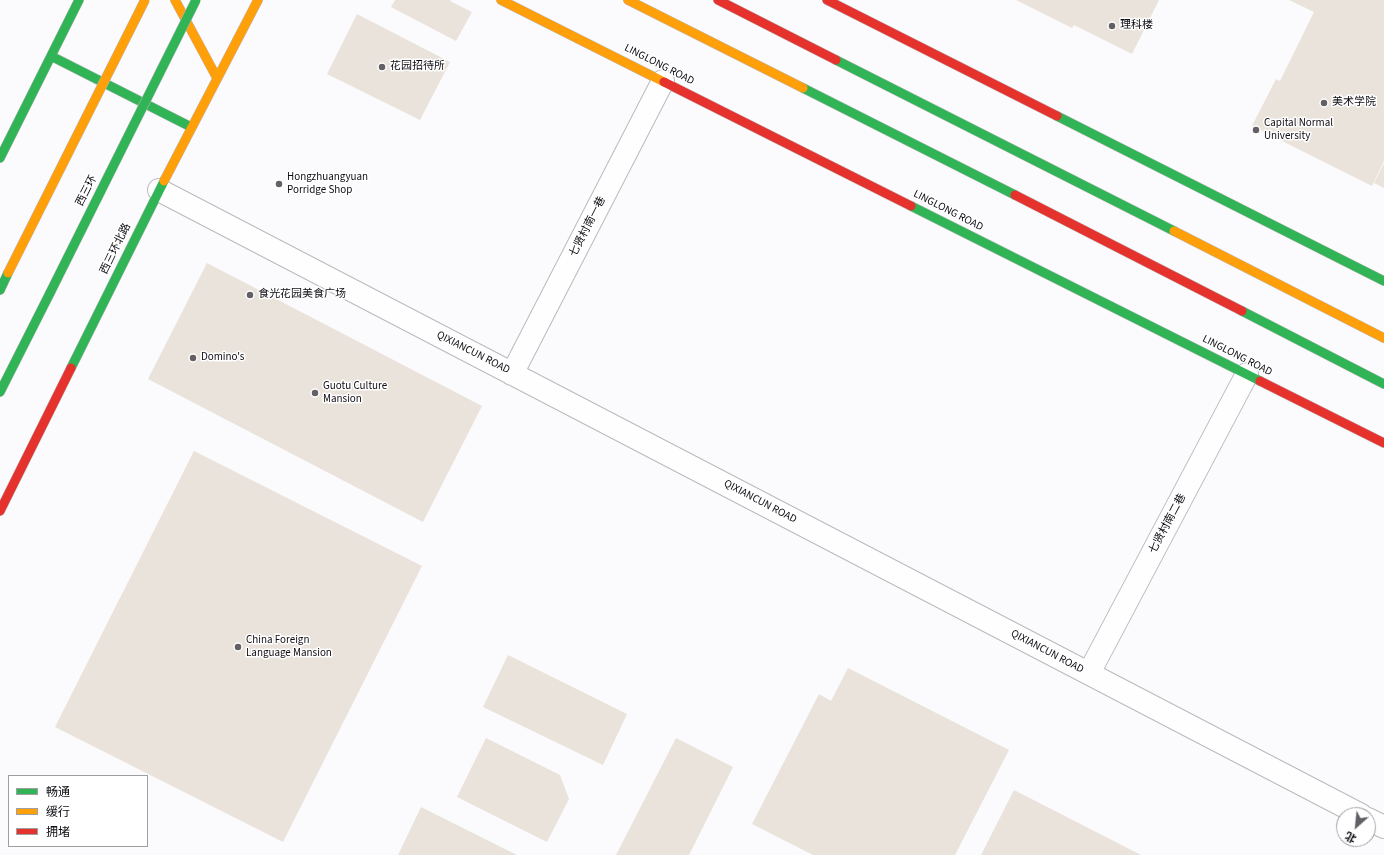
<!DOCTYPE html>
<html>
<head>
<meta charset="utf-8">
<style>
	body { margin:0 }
	#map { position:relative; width:1384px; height:855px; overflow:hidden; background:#fbfafc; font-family:"Source Sans 3","Noto Sans SC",sans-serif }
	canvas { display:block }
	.legend { position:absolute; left:8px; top:775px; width:140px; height:72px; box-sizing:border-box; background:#fff; border:1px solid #9f9ea1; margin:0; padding:5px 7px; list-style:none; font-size:12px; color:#100d13 }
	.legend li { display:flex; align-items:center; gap:8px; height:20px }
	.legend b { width:20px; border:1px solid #9f9ea1 }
	.north { position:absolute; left:1336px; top:807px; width:40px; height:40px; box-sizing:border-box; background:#fff; border:1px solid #9f9ea1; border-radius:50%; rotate:207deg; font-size:11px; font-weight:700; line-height:16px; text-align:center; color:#100d13 }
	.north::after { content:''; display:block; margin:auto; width:14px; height:18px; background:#626065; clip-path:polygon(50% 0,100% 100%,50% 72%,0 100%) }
</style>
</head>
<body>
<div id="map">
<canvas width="1384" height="855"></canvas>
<ul class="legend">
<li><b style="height:5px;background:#30b455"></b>畅通</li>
<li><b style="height:5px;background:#ff9f0a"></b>缓行</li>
<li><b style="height:5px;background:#e5322d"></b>拥堵</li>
</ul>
<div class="north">北</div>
</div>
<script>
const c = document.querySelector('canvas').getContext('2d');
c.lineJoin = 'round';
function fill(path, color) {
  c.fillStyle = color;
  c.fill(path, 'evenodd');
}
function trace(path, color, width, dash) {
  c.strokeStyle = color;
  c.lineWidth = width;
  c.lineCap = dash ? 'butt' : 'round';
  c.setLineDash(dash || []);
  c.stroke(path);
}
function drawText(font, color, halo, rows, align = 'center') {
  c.font = font + ' "Source Sans 3","Noto Sans SC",sans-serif';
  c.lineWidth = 3;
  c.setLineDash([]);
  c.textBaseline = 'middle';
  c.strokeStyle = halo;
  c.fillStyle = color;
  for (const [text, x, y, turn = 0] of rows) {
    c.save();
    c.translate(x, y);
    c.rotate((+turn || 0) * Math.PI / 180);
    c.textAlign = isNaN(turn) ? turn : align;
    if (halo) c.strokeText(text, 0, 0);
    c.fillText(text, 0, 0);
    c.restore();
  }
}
fill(new Path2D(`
	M395,0H451L450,1L472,12L456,41L391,7Z
	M1016,0H1159L1132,54L1074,25L1072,28Z
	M1289,0H1384V161L1372,186L1252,126L1276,79L1280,81L1314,12Z
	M357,14L450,62L420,120L327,74Z
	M1384,163V188L1374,183Z
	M207,263L482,406L423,522L148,379Z
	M194,451L422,566L283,842L55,727Z
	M508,655L627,714L603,765L483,707Z
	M848,668L1009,750L955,855H813L752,824L819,694L831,701Z
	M486,738L560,775L569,799L547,842L457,797Z
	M676,738L733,767L689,855H616Z
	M1014,790L1141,855H981Z
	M421,807L517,855H398Z`), '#eae3db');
const street = new Path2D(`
	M159,190L1361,815
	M512,374L663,81
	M1089,673L1247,374
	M1368,819L1384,827`);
const fast = new Path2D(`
	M51,56L191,127
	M836,60L1174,231
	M803,88L1015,195
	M1057,116L1384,281
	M0,158L79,0
	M911,206L1260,381
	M0,290L8,273
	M1242,311L1384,384
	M71,368L164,181
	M0,392L50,293`);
const slow = new Path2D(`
	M175,0L217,78
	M501,0L664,82
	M628,0L803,88
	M164,181L258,0
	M1174,231L1384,338`);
const jam = new Path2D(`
	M718,0L836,60
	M827,0L1057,116
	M664,82L911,206
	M1015,195L1242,311
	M1260,381L1384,443
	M0,511L71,368`);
trace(street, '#bbb9bd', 24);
trace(fast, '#bbb9bd', 10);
trace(slow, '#bbb9bd', 10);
trace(jam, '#bbb9bd', 10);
trace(street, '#fefeff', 22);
trace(fast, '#30b455', 9);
trace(slow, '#ff9f0a', 9);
trace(jam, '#e5322d', 9);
const fastBridge = new Path2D(`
	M50,293L196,0`);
const slowBridge = new Path2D(`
	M8,273L145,0`);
trace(fastBridge, '#bbb9bd', 10, []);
trace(slowBridge, '#bbb9bd', 10, []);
trace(fastBridge, '#30b455', 9);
trace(slowBridge, '#ff9f0a', 9);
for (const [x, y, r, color] of [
	[1112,26,4,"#626065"],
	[382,67,4,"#626065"],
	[1324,103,4,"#626065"],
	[1256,130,4,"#626065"],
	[279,184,4,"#626065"],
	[250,295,4,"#626065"],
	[193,358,4,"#626065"],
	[315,393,4,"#626065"],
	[238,647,4,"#626065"]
]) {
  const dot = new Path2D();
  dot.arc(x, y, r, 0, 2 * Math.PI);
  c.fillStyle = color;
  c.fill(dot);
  trace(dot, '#fff', 1.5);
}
drawText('11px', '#100d13', '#fff', [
	["理科楼",1120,26],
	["花园招待所",390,67],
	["美术学院",1332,103],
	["Capital Normal",1264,124],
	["University",1264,137],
	["Hongzhuangyuan",287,178],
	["Porridge Shop",287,191],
	["食光花园美食广场",258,295],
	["Domino's",201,358],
	["Guotu Culture",323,387],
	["Mansion",323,400],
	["China Foreign",246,641],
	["Language Mansion",246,654]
], 'left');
drawText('11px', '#100d13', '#fff', [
	["LINGLONG ROAD",659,65,27],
	["西三环",87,191,-63],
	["LINGLONG ROAD",948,211,27],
	["七贤村南一巷",588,227,-63],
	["西三环北路",116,249,-64],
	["QIXIANCUN ROAD",473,353,27],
	["LINGLONG ROAD",1237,356,27],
	["QIXIANCUN ROAD",760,502,28],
	["七贤村南二巷",1168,524,-62],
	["QIXIANCUN ROAD",1047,652,28]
]);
</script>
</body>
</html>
